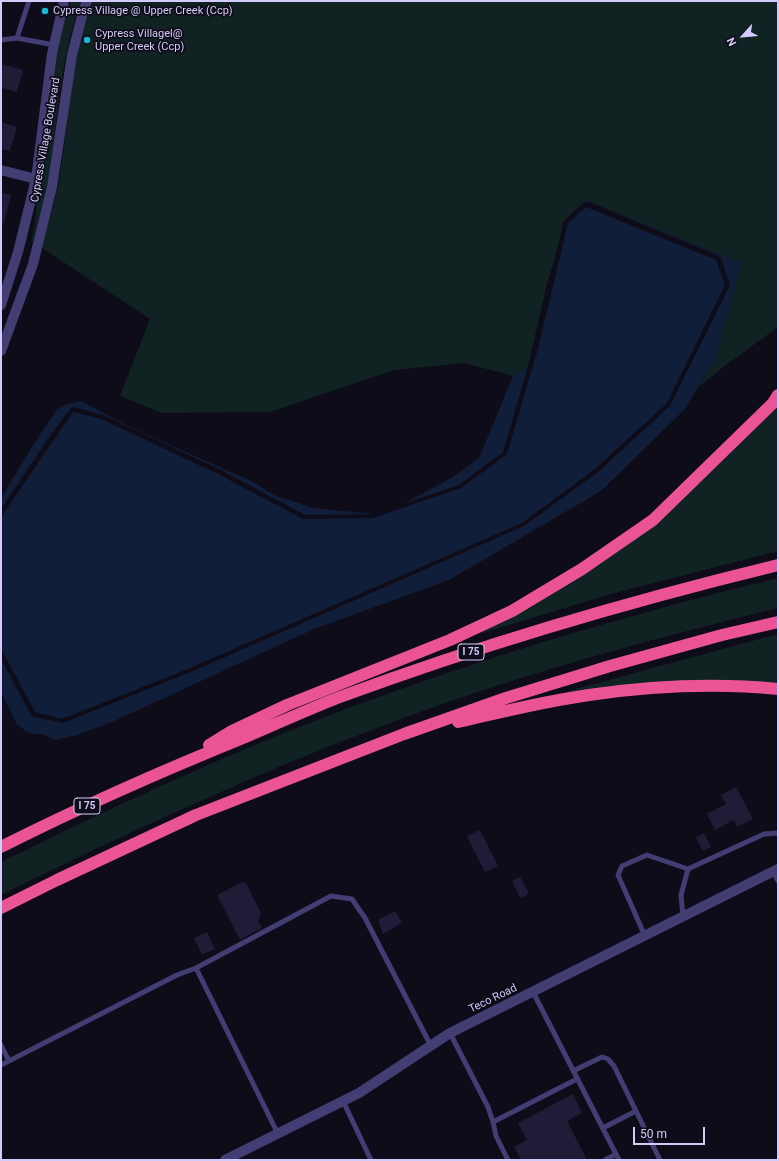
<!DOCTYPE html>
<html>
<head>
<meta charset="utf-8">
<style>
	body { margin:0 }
	#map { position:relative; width:779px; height:1161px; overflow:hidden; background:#0f0c19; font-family:Roboto,sans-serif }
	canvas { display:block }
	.frame { position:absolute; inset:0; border:2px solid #d3cbf9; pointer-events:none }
	.north { position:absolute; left:723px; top:16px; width:40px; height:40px; -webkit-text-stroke:3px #0f0c19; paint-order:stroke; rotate:243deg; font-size:11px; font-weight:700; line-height:16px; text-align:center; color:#d3cbf9 }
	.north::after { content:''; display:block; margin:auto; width:14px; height:18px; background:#d3cbf9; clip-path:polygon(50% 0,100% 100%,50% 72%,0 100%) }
	.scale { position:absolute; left:633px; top:1127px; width:72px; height:18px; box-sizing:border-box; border:2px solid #d3cbf9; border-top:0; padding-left:5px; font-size:12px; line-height:14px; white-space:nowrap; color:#d3cbf9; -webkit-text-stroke:3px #0f0c19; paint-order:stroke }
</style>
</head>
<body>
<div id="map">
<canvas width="779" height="1161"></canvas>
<div class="frame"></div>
<div class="north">N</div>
<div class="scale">50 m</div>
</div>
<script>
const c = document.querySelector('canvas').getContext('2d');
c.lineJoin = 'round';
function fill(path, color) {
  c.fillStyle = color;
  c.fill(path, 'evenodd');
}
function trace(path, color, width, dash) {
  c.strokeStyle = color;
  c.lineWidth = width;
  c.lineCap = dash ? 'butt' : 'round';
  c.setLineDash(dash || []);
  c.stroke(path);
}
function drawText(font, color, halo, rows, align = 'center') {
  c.font = font + ' Roboto,sans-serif';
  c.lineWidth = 3.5;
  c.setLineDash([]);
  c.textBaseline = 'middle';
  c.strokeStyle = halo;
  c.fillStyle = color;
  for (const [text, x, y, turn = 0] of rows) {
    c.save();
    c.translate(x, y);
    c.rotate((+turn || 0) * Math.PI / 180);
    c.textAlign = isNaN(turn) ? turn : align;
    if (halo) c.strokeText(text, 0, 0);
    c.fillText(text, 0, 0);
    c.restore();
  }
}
fill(new Path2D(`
	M71,1H81C59,59 58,125 47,186C43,205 37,223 33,242L31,241C38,220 34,196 43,175L57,54L64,23Z
	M93,1H778V327L722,368L699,387L715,360L741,263L585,200L564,221L554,260L547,284L528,366L513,376L465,363L394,370L270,412L162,413L120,396L150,319L42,248C47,228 54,207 58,186C69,125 70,59 93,1Z
	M778,399V551L611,594L483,633L482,630L674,506L732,452Z
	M778,578V608C644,641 511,677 382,726C252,775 126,833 1,895V862C127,800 254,741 387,694C515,648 646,610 778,578Z
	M778,634V685L569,694L568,691Z`), '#102222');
fill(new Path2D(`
	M585,200L741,263L715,360L684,410L601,491L449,580L314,629L112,722L77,735L55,740L45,735L29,733L17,725L1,692V659L31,715L34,717L63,723L191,672L524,526L598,472L670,406L730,285L721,258L719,256L589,202L584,203L577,209Z
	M586,207L716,260L725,285L667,403L595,469L522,523L190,668L62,719L35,712L1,649V517L73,412L101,419L216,473L303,519L373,518L461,488L507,454L538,349L568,223Z
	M528,366L503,452L459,485L403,504L453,477L479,458L513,376Z
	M81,401L128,426L253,482L276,496L314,508L373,514L305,515L219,469L103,415L74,407L71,408L52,433L1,509V498L30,450L57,409L67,404Z`), '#111e39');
fill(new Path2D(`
	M1,64L23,70L17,92L1,88Z
	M1,122L17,127L10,151L1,149Z
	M1,193L11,195L4,223H1Z
	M736,787L753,819L737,827L734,820L715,830L707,814L726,804L721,795Z
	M480,830L498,866L485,872L467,836Z
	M704,833L711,847L703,851L696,838Z
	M520,877L529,894L520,898L512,881Z
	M243,882L246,883L261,914L258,921L262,928L240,940L217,895Z
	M395,911L402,923L383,934L378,920Z
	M207,932L215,949L202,955L194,938Z
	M573,1094L582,1113L567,1121L587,1160H521L514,1147L527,1140L518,1123Z`), '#221b38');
trace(new Path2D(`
	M29,1L17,38L54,45
	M1,40L17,38
	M773,872L778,881
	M683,917L681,895L688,869
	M645,936L618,875L622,866L647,855L688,869L764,834L778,833
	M196,968L278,1134
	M533,992L619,1160
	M450,1033L488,1107L493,1122L496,1136L508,1160
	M1,1045L9,1061
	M1,1065L177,975L196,968L331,896L352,899L365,918L431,1046
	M573,1071L602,1057L608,1059L614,1066L636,1111L603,1128
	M343,1101L371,1160
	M636,1111L660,1160
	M493,1122L577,1079
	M605,1160L616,1154`), '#423d73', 5);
trace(new Path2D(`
	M1,170L36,179
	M225,1160L359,1093L450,1033L778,869`), '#423d73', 10);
trace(new Path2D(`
	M1,305L18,252L36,179L52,54L64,1
	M1,351L33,264L52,187L72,55L83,12L87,1`), '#423d73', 10);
trace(new Path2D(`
	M458,722C502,712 545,701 589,695C651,686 716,683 778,689
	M209,745L230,732L287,705L450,640L512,611L582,569L653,520L773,403L778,395
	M1,847C82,806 164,770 248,736C278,723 309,709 340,697C483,644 630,601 778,565
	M1,908L57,880L196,815L404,734L506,698L610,666L722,635L778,622`), '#eb5494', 12);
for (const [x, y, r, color] of [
	[45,11,4,"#19b9d6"],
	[87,40,4,"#19b9d6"]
]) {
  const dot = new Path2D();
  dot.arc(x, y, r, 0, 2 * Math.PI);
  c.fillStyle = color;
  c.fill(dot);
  trace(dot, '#0f0c19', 1.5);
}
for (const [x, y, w] of [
	[471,652,26],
	[87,806,26]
]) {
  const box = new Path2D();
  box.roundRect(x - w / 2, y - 8, w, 16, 3);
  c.fillStyle = '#0f0c19';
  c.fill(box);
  trace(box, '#d3cbf9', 1);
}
drawText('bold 10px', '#d3cbf9', null, [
	["I 75",471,652],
	["I 75",87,806]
]);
drawText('11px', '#d3cbf9', '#0f0c19', [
	["Cypress Village @ Upper Creek (Ccp)",53,11],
	["Cypress Villagel@",95,34],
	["Upper Creek (Ccp)",95,47]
], 'left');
drawText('11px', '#d3cbf9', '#0f0c19', [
	["Cypress Village Boulevard",46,140,-80],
	["Teco Road",493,999,-26]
]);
</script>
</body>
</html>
